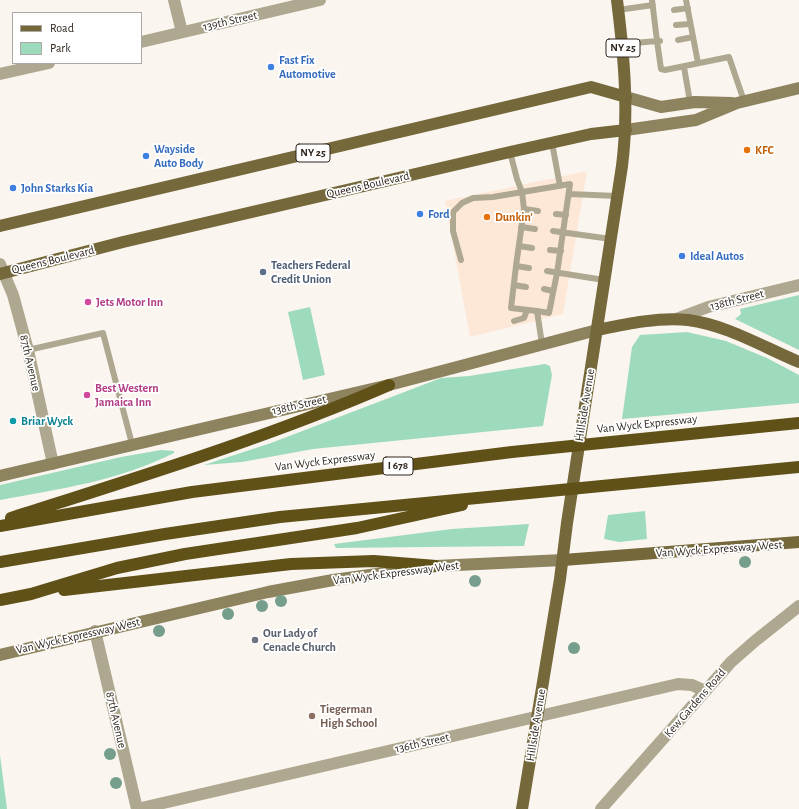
<!DOCTYPE html>
<html>
<head>
<meta charset="utf-8">
<style>
	body { margin:0 }
	#map { position:relative; width:799px; height:809px; overflow:hidden; background:#fbf5f0; font-family:"Alegreya Sans",sans-serif }
	canvas { display:block }
	.legend { position:absolute; left:12px; top:12px; width:130px; height:52px; box-sizing:border-box; background:#fff; border:1px solid #aca8a5; margin:0; padding:5px 7px; list-style:none; font-size:12px; color:#2f251d }
	.legend li { display:flex; align-items:center; gap:8px; height:20px }
	.legend b { width:20px; border:1px solid #aca8a5 }
</style>
</head>
<body>
<div id="map">
<canvas width="799" height="809"></canvas>
<ul class="legend">
<li><b style="height:5px;background:#75683b"></b>Road</li>
<li><b style="height:11px;background:#9edbbc"></b>Park</li>
</ul>
</div>
<script>
const c = document.querySelector('canvas').getContext('2d');
c.lineJoin = 'round';
function fill(path, color) {
  c.fillStyle = color;
  c.fill(path, 'evenodd');
}
function trace(path, color, width, dash) {
  c.strokeStyle = color;
  c.lineWidth = width;
  c.lineCap = dash ? 'butt' : 'round';
  c.setLineDash(dash || []);
  c.stroke(path);
}
function drawText(font, color, halo, rows, align = 'center') {
  c.font = font + ' "Alegreya Sans",sans-serif';
  c.lineWidth = 3.5;
  c.setLineDash([]);
  c.textBaseline = 'middle';
  c.strokeStyle = halo;
  c.fillStyle = color;
  for (const [text, x, y, turn = 0] of rows) {
    c.save();
    c.translate(x, y);
    c.rotate((+turn || 0) * Math.PI / 180);
    c.textAlign = isNaN(turn) ? turn : align;
    if (halo) c.strokeText(text, 0, 0);
    c.fillText(text, 0, 0);
    c.restore();
  }
}
fill(new Path2D(`
	M587,171L563,314L470,337L445,201Z`), '#fde8d8');
fill(new Path2D(`
	M799,295V350L735,319L741,314L740,309Z
	M310,307L325,375L303,380L288,312Z
	M687,332L726,341L767,358L799,375V403L622,419L632,347L640,335Z
	M545,364L550,366L552,375L543,426L313,449L242,462L204,465L271,443L441,378L469,376Z
	M161,450L174,451V453C119,481 59,489 0,500V485L121,457Z
	M645,511L647,539L619,542L604,539L608,515Z
	M529,524L524,546L336,548L334,544L452,529Z
	M0,755L7,809H0Z`), '#9edbbc');
trace(new Path2D(`
	M652,0L657,41H660
	M686,0L698,63
	M618,10L653,5
	M674,10L688,8
	M676,25L690,24
	M678,40L693,37
	M623,44L657,41L661,69L665,70L729,57L744,101
	M684,67L690,102
	M552,143L560,186
	M510,152L517,179L522,192L524,209L516,266L529,268
	M569,194L617,196
	M524,209L538,211
	M556,214L566,215
	M521,227L535,229
	M553,231L611,239
	M519,246L532,248
	M550,250L561,251
	M461,260L453,231V212L462,203L473,198L493,197L570,184L557,273L549,313L537,311
	M516,266L511,308L537,311L542,344
	M547,271L604,280
	M514,285L526,287
	M544,289L553,291
	M514,321L524,318L527,310
	M28,350L103,333L132,444`), '#afa890', 6);
trace(new Path2D(`
	M174,0L182,32
	M141,42L320,0
	M0,74L49,63
	M0,264L13,295L28,350L53,464
	M676,319L708,307L799,285
	M95,631L137,809
	M137,809L678,684L692,685L705,691
	M601,809L731,662L755,641L799,606`), '#afa890', 12);
trace(new Path2D(`
	M626,97L661,107L695,102L732,103
	M626,130L696,120L737,103L799,88
	M0,476L389,385L597,330
	M0,655L268,592L333,580L436,566L563,560`), '#8d835f', 12);
trace(new Path2D(`
	M0,226L591,87L626,97
	M0,274L123,242L510,152L591,134L626,130
	M597,330C626,324 658,317 688,320C727,325 763,347 799,362
	M563,560L799,542
	M522,809L560,579L567,523L622,166C629,110 624,56 617,0`), '#75683b', 12);
trace(new Path2D(`
	M11,518C139,477 267,438 389,385
	M0,526L192,492L512,452L799,423
	M0,562L165,534L280,517L799,467
	M64,590L291,564L374,561L436,566
	M0,600L31,594L117,568L185,554L357,528L462,505`), '#605118', 12);
c.fillStyle = '#759e8c';
for (const [x, y] of [
	[745,562],
	[475,581],
	[281,601],
	[262,606],
	[228,614],
	[159,631],
	[574,648],
	[110,754],
	[116,783]
]) {
  c.beginPath();
  c.arc(x, y, 6, 0, 2 * Math.PI);
  c.fill();
}
for (const [x, y, r, color] of [
	[271,67,4,"#3f7fe0"],
	[747,150,4,"#e8710a"],
	[146,156,4,"#3f7fe0"],
	[13,188,4,"#3f7fe0"],
	[420,214,4,"#3f7fe0"],
	[487,217,4,"#e8710a"],
	[682,256,4,"#3f7fe0"],
	[263,272,4,"#5c6f8a"],
	[88,302,4,"#d1479c"],
	[87,395,4,"#d1479c"],
	[13,421,4,"#0f9aa8"],
	[255,640,4,"#6b7280"],
	[312,716,4,"#8d6e63"]
]) {
  const dot = new Path2D();
  dot.arc(x, y, r, 0, 2 * Math.PI);
  c.fillStyle = color;
  c.fill(dot);
  trace(dot, '#fff', 1.5);
}
for (const [x, y, w] of [
	[623,48,34],
	[313,153,34],
	[398,466,30]
]) {
  const box = new Path2D();
  box.roundRect(x - w / 2, y - 9, w, 18, 3);
  c.fillStyle = '#fff';
  c.fill(box);
  trace(box, '#2f251d', 1);
}
drawText('bold 11px', '#2f251d', null, [
	["NY 25",623,48],
	["NY 25",313,153],
	["I 678",398,466]
]);
drawText('12px', '#2f251d', '#fff', [
	["139th Street",230,21,-13],
	["Queens Boulevard",368,185,-13],
	["Queens Boulevard",53,260,-14],
	["138th Street",737,300,-14],
	["87th Avenue",30,363,77],
	["138th Street",299,405,-13],
	["Hillside Avenue",585,405,-81],
	["Van Wyck Expressway",647,424,-6],
	["Van Wyck Expressway",325,461,-7],
	["Van Wyck Expressway West",719,549,-4],
	["Van Wyck Expressway West",396,573,-7],
	["Van Wyck Expressway West",78,636,-13],
	["Kew Gardens Road",695,703,-49],
	["87th Avenue",116,720,77],
	["Hillside Avenue",536,725,-81],
	["136th Street",422,743,-13]
]);
drawText('bold 12px', '#366cbe', '#fff', [
	["Fast Fix",279,60],
	["Automotive",279,74],
	["Wayside",154,149],
	["Auto Body",154,163],
	["John Starks Kia",21,188],
	["Ford",428,214],
	["Ideal Autos",690,256]
], 'left');
drawText('bold 12px', '#c56008', '#fff', [
	["KFC",755,150],
	["Dunkin'",495,217]
], 'left');
drawText('bold 12px', '#4e5e75', '#fff', [
	["Teachers Federal",271,265],
	["Credit Union",271,279]
], 'left');
drawText('bold 12px', '#b23c85', '#fff', [
	["Jets Motor Inn",96,302],
	["Best Western",95,388],
	["Jamaica Inn",95,402]
], 'left');
drawText('bold 12px', '#0d838f', '#fff', [
	["Briar Wyck",21,421]
], 'left');
drawText('bold 12px', '#5b616d', '#fff', [
	["Our Lady of",263,633],
	["Cenacle Church",263,647]
], 'left');
drawText('bold 12px', '#785e54', '#fff', [
	["Tiegerman",320,709],
	["High School",320,723]
], 'left');
</script>
</body>
</html>
